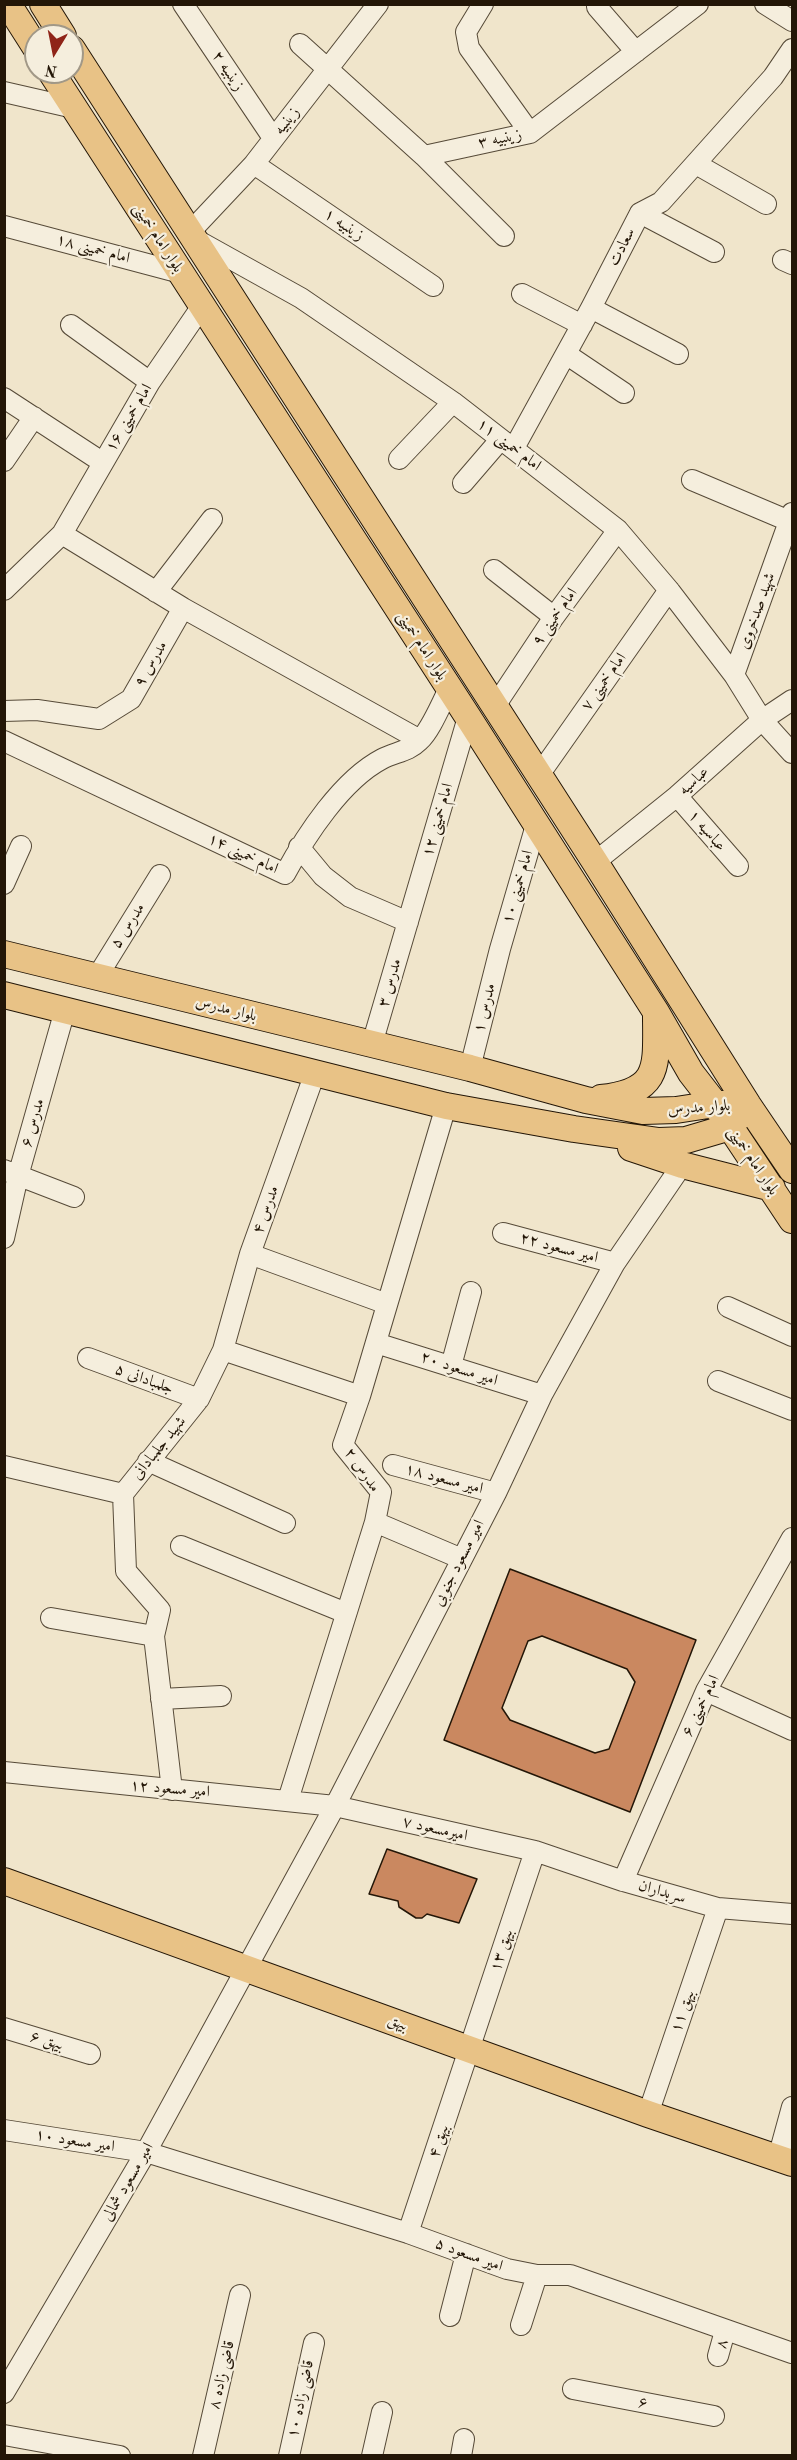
<!DOCTYPE html>
<html>
<head>
<meta charset="utf-8">
<style>
	body { margin:0 }
	#map { position:relative; width:797px; height:2460px; overflow:hidden; background:#f0e5cb; font-family:"Old Standard TT",serif }
	canvas { display:block }
	.frame { position:absolute; inset:0; border:6px solid #231607; pointer-events:none }
	.north { position:absolute; left:24px; top:24px; width:60px; height:60px; box-sizing:border-box; background:#f5eedd; border:2px solid #a19887; border-radius:50%; rotate:190deg; font-size:16px; font-weight:700; line-height:24px; text-align:center; color:#231607 }
	.north::after { content:''; display:block; margin:auto; width:21px; height:27px; background:#8f2418; clip-path:polygon(50% 0,100% 100%,50% 72%,0 100%) }
</style>
</head>
<body>
<div id="map">
<canvas width="797" height="2460"></canvas>
<div class="frame"></div>
<div class="north">N</div>
</div>
<script>
const c = document.querySelector('canvas').getContext('2d');
c.lineJoin = 'round';
function fill(path, color) {
  c.fillStyle = color;
  c.fill(path, 'evenodd');
}
function trace(path, color, width, dash) {
  c.strokeStyle = color;
  c.lineWidth = width;
  c.lineCap = dash ? 'butt' : 'round';
  c.setLineDash(dash || []);
  c.stroke(path);
}
function drawText(font, color, halo, rows, align = 'center') {
  c.font = font + ' "Old Standard TT",Amiri,serif';
  c.lineWidth = 4.5;
  c.setLineDash([]);
  c.textBaseline = 'middle';
  c.strokeStyle = halo;
  c.fillStyle = color;
  for (const [text, x, y, turn = 0] of rows) {
    c.save();
    c.translate(x, y);
    c.rotate((+turn || 0) * Math.PI / 180);
    c.textAlign = isNaN(turn) ? turn : align;
    if (halo) c.strokeText(text, 0, 0);
    c.fillText(text, 0, 0);
    c.restore();
  }
}
const building = new Path2D(`
	M510,1569L696,1640L630,1812L444,1740ZM542,1636L627,1669L635,1682L609,1749L595,1753L510,1720L502,1708L528,1641Z
	M387,1849L477,1879L459,1923L427,1914L422,1918H416L399,1907L398,1901L369,1894Z`);
fill(building, '#ca8860');
trace(building, '#231607', 1.5);
const minor = new Path2D(`
	M183,4L273,138
	M483,4L466,32L469,48L530,133
	M765,4L792,21
	M597,7L636,52
	M300,44L424,156L530,133L698,4
	M4,92L74,108
	M424,156L504,236
	M254,164L433,286
	M696,164L766,204
	M640,213L714,252
	M4,226L181,273
	M190,232L254,164L378,4
	M195,239L301,298L453,402L618,530L669,590L734,675L762,720L792,753
	M783,260L792,264
	M522,294L582,325
	M591,308L678,354
	M71,325L150,382
	M566,354L624,393
	M4,398L102,462
	M514,448L591,308L640,213L661,202L773,77L792,49
	M399,459L453,402
	M4,461L34,417
	M692,480L789,521
	M463,483L500,440
	M62,534L183,608L420,740
	M494,570L554,617
	M4,590L62,534L150,382L202,306
	M156,592L212,519
	M734,675L792,513
	M495,706L554,617L618,530
	M4,711L37,710L99,719L131,699L183,608
	M4,741L285,874C306,835 342,780 382,759C395,752 408,752 419,741C431,730 441,704 449,689
	M539,775L669,590
	M677,796L738,866
	M299,847L323,876L350,897L408,922
	M595,862L677,796L762,720L792,700
	M4,884L21,846
	M97,977L160,875
	M372,1044L468,717
	M470,1068L500,949L536,825
	M4,1170L74,1197
	M503,1233L615,1263
	M4,1238L18,1176L65,1010
	M250,1254L387,1304
	M728,1307L792,1336
	M376,1343L542,1395
	M223,1350L360,1396
	M88,1358L199,1399
	M451,1366L471,1292
	M718,1381L792,1410
	M148,1461L285,1523
	M393,1465L496,1493
	M4,1466L123,1494
	M375,1522L462,1559
	M181,1546L346,1613
	M51,1618L154,1636
	M706,1691L792,1730
	M161,1699L221,1696
	M4,1772L335,1806L535,1851L623,1881L718,1908L792,1914
	M172,1790L154,1636L160,1610L126,1571L123,1494L199,1399L223,1350L250,1254L315,1073
	M288,1800L375,1522L381,1492L343,1445L360,1396L446,1106
	M623,1881L706,1691L792,1538
	M4,2028L90,2054
	M648,2114L718,1908
	M4,2130L146,2152L408,2233L507,2269L537,2275H570L792,2353
	M778,2158L792,2107
	M408,2233L535,1851
	M450,2316L466,2254
	M521,2325L537,2275
	M718,2356L725,2331
	M573,2389L714,2416
	M4,2393L146,2152L335,1806L496,1493L542,1395L615,1263L682,1165
	M4,2435L120,2456
	M203,2456L240,2295
	M289,2456L314,2343
	M372,2456L382,2412
	M461,2456L464,2439`);
const major = new Path2D(`
	M8,4L36,48
	M43,4L63,36
	M72,49L595,862L748,1105L792,1170
	M51,72L468,717L656,1012L691,1073L715,1104L792,1220
	M4,954L470,1068L586,1100L643,1111L676,1110L715,1104H729
	M4,995L446,1106L574,1129L659,1141L686,1140L730,1127L740,1115
	M601,1098C662,1091 656,1066 656,1014
	M631,1148L682,1165L772,1188
	M4,1881L648,2114L792,2163`);
trace(minor, '#564a38', 22);
trace(major, '#231607', 28);
trace(minor, '#f5eedd', 20);
trace(major, '#e8c286', 26);
drawText('16px', '#231607', '#f5eedd', [
	["زینبیه ۲",228,71,56],
	["زینبیه",287,121,-51],
	["زینبیه ۳",500,139,-12],
	["زینبیه ۱",344,225,34],
	["بلوار امام خمینی",158,238,57],
	["سعادت",622,247,-63],
	["امام خمینی ۱۸",93,249,15],
	["امام خمینی ۱۶",129,418,-59],
	["امام خمینی ۱۱",509,445,37],
	["شهید صدخروی",757,611,-70],
	["امام خمینی ۹",555,617,-55],
	["بلوار امام خمینی",422,646,57],
	["مدرس ۹",151,664,-60],
	["امام خمینی ۷",604,682,-55],
	["عباسیه",694,781,-42],
	["امام خمینی ۱۲",438,820,-74],
	["عباسیه ۱",707,831,49],
	["امام خمینی ۱۴",243,854,25],
	["امام خمینی ۱۰",518,887,-74],
	["مدرس ۵",128,926,-58],
	["مدرس ۳",390,983,-74],
	["مدرس ۱",485,1008,-76],
	["بلوار مدرس",226,1009,14],
	["بلوار مدرس",699,1108,-4],
	["مدرس ۶",33,1123,-74],
	["بلوار امام خمینی",753,1161,56],
	["مدرس ۴",266,1210,-70],
	["امیر مسعود ۲۲",559,1248,15],
	["امیر مسعود ۲۰",459,1369,18],
	["جلمبادانی ۵",144,1379,20],
	["شهید جلمبادانی",159,1448,-51],
	["مدرس ۲",362,1470,55],
	["امیر مسعود ۱۸",444,1479,15],
	["امیر مسعود جنوبی",459,1563,-63],
	["امام خمینی ۶",701,1706,-64],
	["امیر مسعود ۱۲",170,1789,5],
	["امیرمسعود ۷",435,1829,13],
	["سربداران",662,1892,16],
	["بیهق ۱۳",502,1950,-72],
	["بیهق ۱۱",683,2011,-71],
	["بیهق",398,2023,20],
	["بیهق ۶",47,2041,16],
	["امیر مسعود ۱۰",75,2141,9],
	["بیهق ۴",439,2141,-72],
	["امیر مسعود شمالی",128,2182,-60],
	["امیر مسعود ۵",469,2255,20],
	["۸",722,2344,-76],
	["قاضی زاده ۸",222,2375,-77],
	["قاضی زاده ۱۰",301,2399,-78],
	["۶",643,2403,11]
]);
</script>
</body>
</html>
